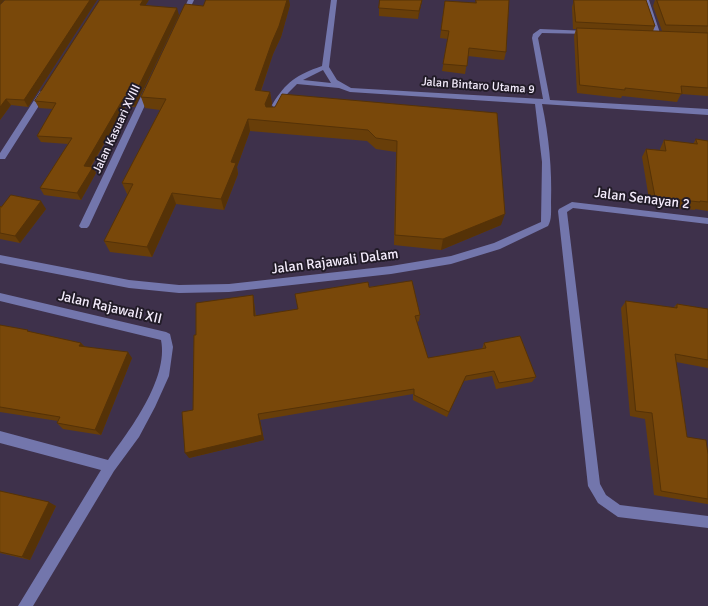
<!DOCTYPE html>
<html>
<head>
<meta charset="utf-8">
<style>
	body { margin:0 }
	canvas { display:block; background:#3e314b }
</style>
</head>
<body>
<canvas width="708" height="606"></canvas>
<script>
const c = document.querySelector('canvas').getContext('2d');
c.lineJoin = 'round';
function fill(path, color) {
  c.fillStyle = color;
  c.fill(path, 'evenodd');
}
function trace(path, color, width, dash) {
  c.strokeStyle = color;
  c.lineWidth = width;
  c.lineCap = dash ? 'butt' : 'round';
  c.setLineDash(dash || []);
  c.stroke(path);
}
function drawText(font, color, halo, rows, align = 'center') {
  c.font = font + ' Signika,sans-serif';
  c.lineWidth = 4;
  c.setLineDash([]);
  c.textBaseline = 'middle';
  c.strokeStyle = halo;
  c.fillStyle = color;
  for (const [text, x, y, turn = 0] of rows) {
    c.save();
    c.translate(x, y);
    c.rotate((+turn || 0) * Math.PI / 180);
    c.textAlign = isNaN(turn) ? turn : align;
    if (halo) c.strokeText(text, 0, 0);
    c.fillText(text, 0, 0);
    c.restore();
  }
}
fill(new Path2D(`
	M188,0H194L186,17H182L181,16Z
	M331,0H337L329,67L337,80L351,88L543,99L532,38L533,34L540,29L588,31L590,32V34L542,33L538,38L550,100L708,109V115L542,104C549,137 552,169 551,202C551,210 552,220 548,226L500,249L451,264L391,274L229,292L179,293L129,288L0,263V255L129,280L179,285L229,284L391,266L451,256L494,243L541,222L542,162L535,104L350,92L339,88L297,84L288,93L279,107H273L272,105C286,82 296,75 322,66ZM323,70L331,83L303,80Z
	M643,0H649L661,36L660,37L655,36Z
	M145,88H151L152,90L89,226L87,228H81L79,226Z
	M40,91H43L47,93L5,159H0V153Z
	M572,202L708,218V224L573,208L567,212L600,484L606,495L620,505L708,516V528L618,517L598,503L588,486L558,211L559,209Z
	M0,293L166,332L170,334L173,347L169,376L155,407L139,437L114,471L33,606H18L101,470L0,443V431L108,460C129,431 169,379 161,340L0,301Z`), '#7376ac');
fill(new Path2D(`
	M5,0H97L28,107L11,105L0,120Z
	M380,0H422L418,19L379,16V8Z
	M476,0L506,52L504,60L468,56L465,74L442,71L448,39L440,38L445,1L475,3Z
	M574,0H646L655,26L653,31H662L653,6L655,0H708V96L681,94L677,102L622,96L621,98L577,93L574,36L576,29H573L572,7Z
	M146,5L179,15L135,107L126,106L91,167H93L96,173L81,200L44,195L40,188L68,144L41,142L37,136L53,109L39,108L35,101Z
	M290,5L281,37L273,54L261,91L270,92L272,104L271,107L497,113L501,225L441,250L394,245L396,152L376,149L367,141L250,131L237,167L238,174L224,210L176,204L152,257L110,252L104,241L128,194H127L122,183L160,110L145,108L141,97L203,6Z
	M696,139L708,141V211L695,209V210L650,205L642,157L646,149L660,150V149L664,140L693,144Z
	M0,206L46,209L20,243L0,239Z
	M369,287L420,315L419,321L417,322L428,358L482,349L484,343L536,377L532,382L496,389L492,376L464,381L447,417L413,400V394L260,420L264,440L189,458L193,410L196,335L253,295L256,316L298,309Z
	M626,301L673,308L677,304L708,309V368L676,362L687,437L708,454V504H707L654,495L645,419L630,416L621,308Z
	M0,325L81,343L85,347L132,358L101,435L63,429L57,423L58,421L0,412Z
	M0,491L56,506L30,560L0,553Z`), '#683e09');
fill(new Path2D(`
	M0,0H4L0,5Z
	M90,0H97L28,107L24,100Z
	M143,0H149L142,11L140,5Z
	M287,0H289L290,5L281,37L273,54L257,102L255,90Z
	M422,0L418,19L419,11Z
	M177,8L179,15L135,107L132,100Z
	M270,92L272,104L267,115L265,104Z
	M6,99L11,105L0,120V107Z
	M123,99L126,106L87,172L84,166Z
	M248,119L250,131L237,167L238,174L224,210L221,199L231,162Z
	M93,167L96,173L81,200L77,193Z
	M172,193L176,204L152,257L147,247Z
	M41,201L46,209L20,243L15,236Z
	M505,214L501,225L441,250L443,239Z
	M253,295L254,302L256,322L254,316Z
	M81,343L87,349L79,346Z
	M128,352L132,358L101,435L95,430Z
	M466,376L464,381L447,417L449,412Z
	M258,414L260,420L264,440L189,458L185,453Z
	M49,502L56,506L30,560L22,557Z`), '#553207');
const building = new Path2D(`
	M5,0H90L24,100L6,99L0,107V5Z
	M100,0H143L140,5L177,8L132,100L123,99L84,166L93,167L77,193L40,188L72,138L37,136L56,103L35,101Z
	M206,0H287L279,26L272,42L255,90L270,92L265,104L266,107H275L282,94L497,113L505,214L443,239L395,235L397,141L376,138L368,130L248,119L231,162L236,163L221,199L172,193L147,247L104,241L133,184L122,183L166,99L141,97L185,4L203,6Z
	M380,0H422L419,11L379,8Z
	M476,0H509L506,52L469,48L467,66L443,64L449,31L441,30L445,1L476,3Z
	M574,0H646L655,26L576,22Z
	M657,0H708V26L666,25Z
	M577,28L708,33V88L681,86L682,94L625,88V90L580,85Z
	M696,139L708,141V202L700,201V202L655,197L646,149L666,151L664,140L697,144Z
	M11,195L41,201L15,236L0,233V206L1,207Z
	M412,281L420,315L415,316L428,358L486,348L484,343L520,336L536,377L499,383L494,371L466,376L449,412L414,395V389L258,414L262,435L185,453L182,412L193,410L194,335H196V303L253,295L254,316L298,309L295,294L368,282L369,287Z
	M626,301L677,308V304L708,309V360L675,354L687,437L706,440L708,454V499L661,491L652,413L636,411Z
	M0,325L28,330L27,331L81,343L79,346L128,352L95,430L57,423L60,417L0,407Z
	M0,491L49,502L22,557L0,552Z`);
fill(building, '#79480a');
trace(building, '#553207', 1);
drawText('12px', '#f4ecfc', '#221c28', [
	["Jalan Bintaro Utama 9",478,86,4],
	["Jalan Kasuari XVIII",117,129,-65]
]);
drawText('14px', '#f4ecfc', '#221c28', [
	["Jalan Senayan 2",642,199,7],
	["Jalan Rajawali Dalam",335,262,-7],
	["Jalan Rajawali XII",110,308,13]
]);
</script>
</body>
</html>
